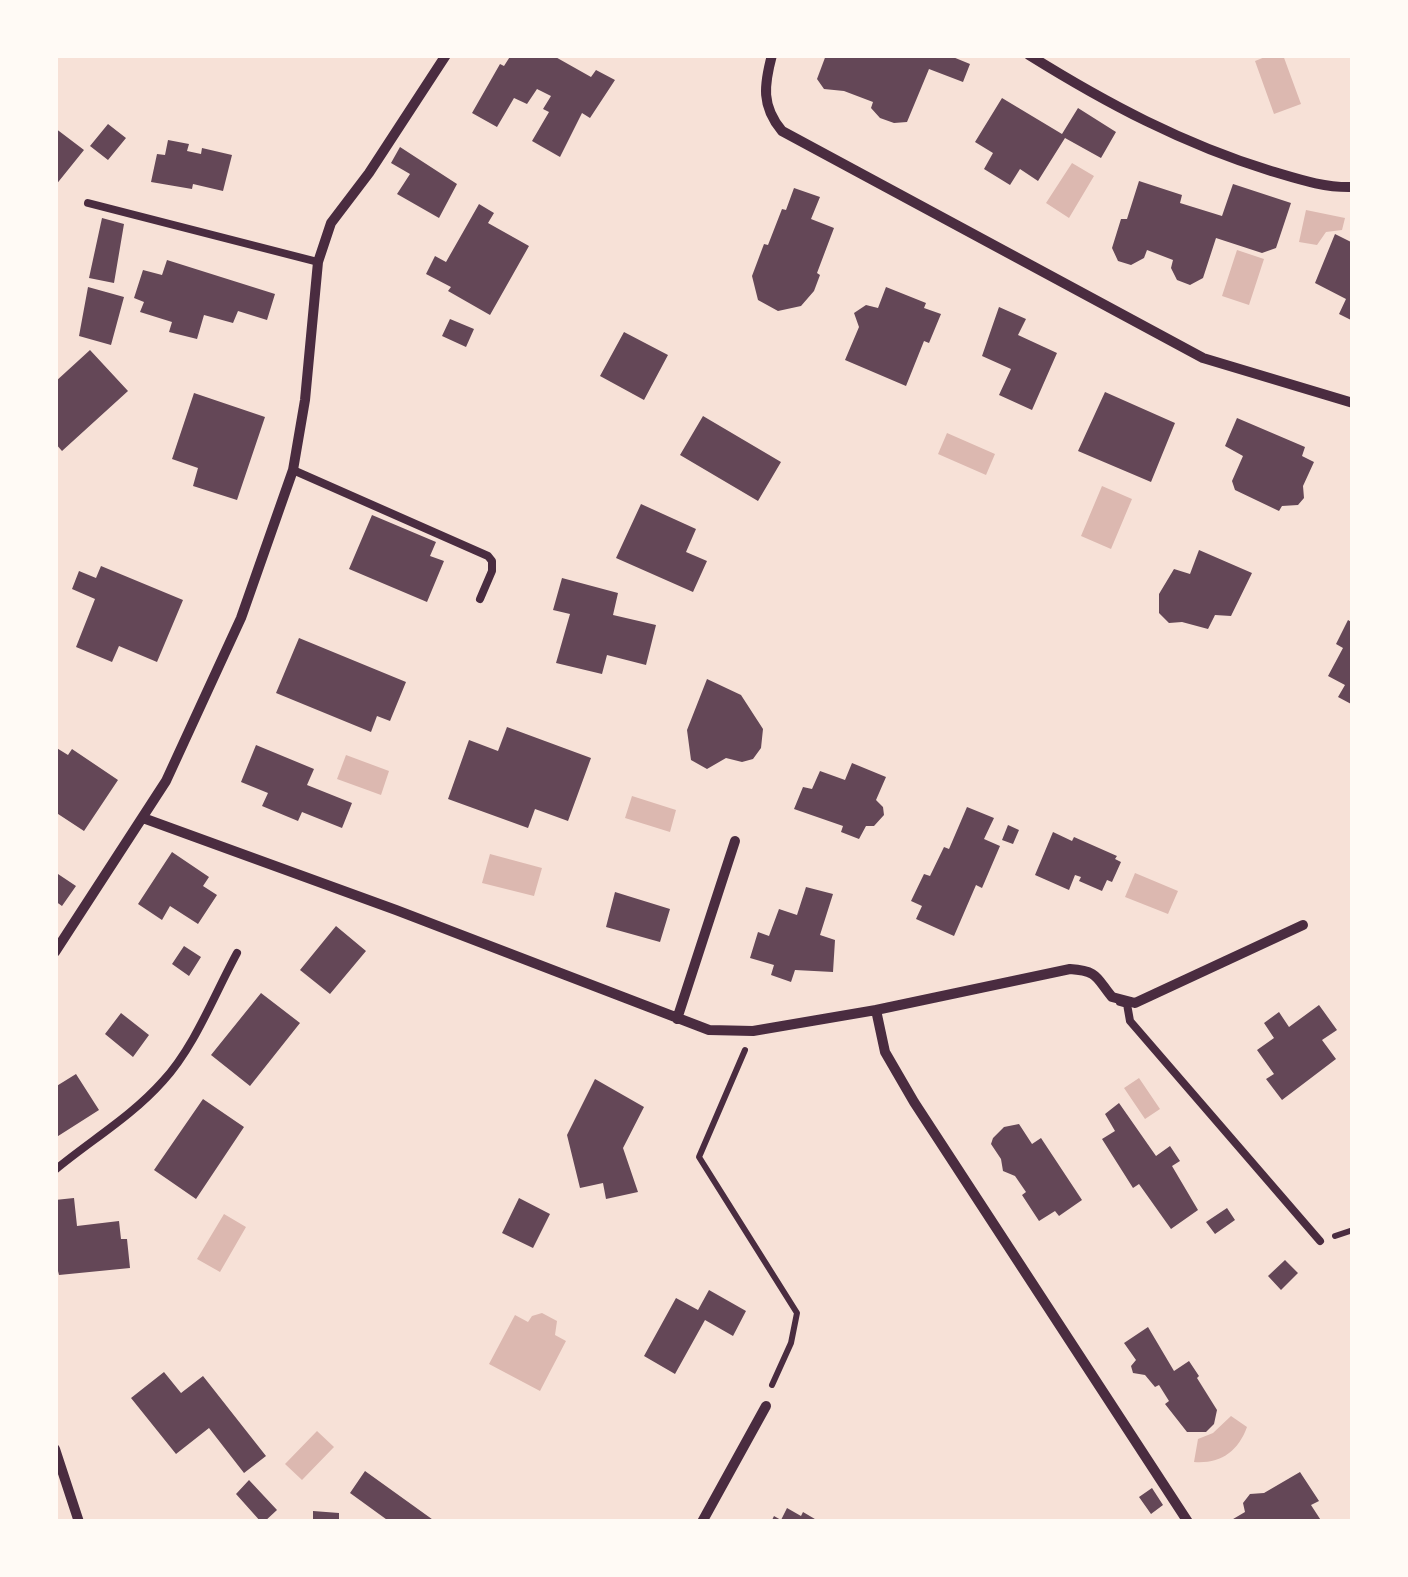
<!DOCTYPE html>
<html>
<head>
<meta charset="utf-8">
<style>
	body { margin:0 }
	#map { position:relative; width:1408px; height:1577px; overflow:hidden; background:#f7e1d7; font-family:Rubik,sans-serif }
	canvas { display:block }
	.frame { position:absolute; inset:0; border:58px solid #fffaf5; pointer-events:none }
</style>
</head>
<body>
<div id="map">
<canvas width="1408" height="1577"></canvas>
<div class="frame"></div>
</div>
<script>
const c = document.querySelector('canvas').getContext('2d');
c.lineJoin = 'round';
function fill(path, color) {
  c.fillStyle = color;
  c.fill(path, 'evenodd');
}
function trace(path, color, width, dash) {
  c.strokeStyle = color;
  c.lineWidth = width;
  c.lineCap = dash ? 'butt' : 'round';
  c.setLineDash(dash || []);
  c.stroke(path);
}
fill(new Path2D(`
	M1270,55H1283L1301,104L1274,114L1255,61Z
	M1072,163L1094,176L1069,218L1046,203Z
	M1306,210L1345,218L1342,230L1326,232L1317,245L1299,242Z
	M1237,250L1264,259L1249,305L1222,296Z
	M947,433L995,454L986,475L938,454Z
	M1102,486L1132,499L1111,549L1081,536Z
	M346,755L389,771L381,795L337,779Z
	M632,796L676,810L670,832L625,818Z
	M490,854L542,868L534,896L482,883Z
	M1135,873L1178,891L1168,914L1125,897Z
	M1139,1078L1160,1109L1145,1119L1124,1088Z
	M224,1214L246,1227L220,1272L197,1259Z
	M542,1313L557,1321L555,1335L566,1341L540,1391L489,1364L515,1315L528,1322L532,1316Z
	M1231,1416L1247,1427C1238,1452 1220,1464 1194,1462L1198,1439L1213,1433Z
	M317,1431L334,1447L302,1480L285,1464Z`), '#dcb8b0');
fill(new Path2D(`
	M511,55H552L591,77L596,70L615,80L590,118L582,113L560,157L532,141L549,112L543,109L551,96L537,89L527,104L514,98L497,127L472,113L500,64L504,66Z
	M826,55H948L970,64L963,82L929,69L907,122L894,123L880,118L871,108L873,102L844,91L824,89L817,79Z
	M1002,98L1062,134L1078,108L1116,132L1101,158L1065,138L1038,181L1020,169L1010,185L984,169L993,153L975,142Z
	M108,124L126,138L108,160L90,146Z
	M55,128L84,150L55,186Z
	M168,140L189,144L187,151L201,154L202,148L232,155L223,191L193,184L192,189L151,182L157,154L165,155Z
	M400,147L457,184L439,218L397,194L410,174L391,163Z
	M1139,181L1182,195L1180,203L1222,216L1233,184L1291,203L1276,248L1262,253L1216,238L1203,278L1190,285L1177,280L1171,268L1173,260L1147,250L1144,258L1131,265L1118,261L1112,248L1121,219H1127Z
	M794,188L820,197L811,219L834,228L817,273L820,275L814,291L801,306L778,311L758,300L752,276L764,244L768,245L782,209L786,210Z
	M479,204L494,213L488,223L529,246L490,315L448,291L451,287L426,274L435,256L446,262Z
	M102,218L124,224L114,283L89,278Z
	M1335,234L1353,243V321L1339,314L1346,299L1315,283Z
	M167,260L275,294L267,320L238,311L233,323L204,315L197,339L169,332L172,322L140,312L144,302L134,298L143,270L162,275Z
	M88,287L124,297L111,345L79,336Z
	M886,287L926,303L924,308L941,314L929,343L924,341L906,386L845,360L859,327L854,313L866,305L878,308Z
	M999,307L1026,319L1018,335L1057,353L1032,410L999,395L1011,369L982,356Z
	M450,319L474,329L466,347L442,336Z
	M624,332L668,355L644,400L600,376Z
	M90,350L128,391L62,451L55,443V382Z
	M1105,392L1175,423L1151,482L1078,451Z
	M194,393L265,417L237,500L193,486L198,468L172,459Z
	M703,416L781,462L758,501L680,455Z
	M1237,418L1305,447L1302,456L1314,462L1303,486L1304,498L1298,505L1282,506L1279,511L1235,490L1232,481L1243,456L1225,446Z
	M641,504L696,529L686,552L707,561L693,592L616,558Z
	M372,515L436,542L430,556L444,561L427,602L349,569Z
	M1199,550L1252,573L1231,616L1215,615L1208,629L1182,622L1169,623L1159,613V594L1174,569L1190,574Z
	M101,566L183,600L157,662L119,646L112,662L76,647L95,599L72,589L79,571L96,578Z
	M562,578L618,593L613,615L656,625L646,665L607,655L602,674L556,663L570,614L553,610Z
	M1348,620L1353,623V705L1338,697L1345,685L1328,676L1343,648L1336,644Z
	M299,638L406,682L390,721L377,716L371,732L276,693Z
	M707,679L741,695L763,729L761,748L753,759L742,762L726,758L707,769L691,760L687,730Z
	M507,727L591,758L568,821L535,809L528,828L448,799L469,740L498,751Z
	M256,745L314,769L307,785L352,803L342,828L302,812L298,821L262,806L268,793L241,782Z
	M55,747L68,755L72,749L118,780L84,831L55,812Z
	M852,763L886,777L876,800L883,807L884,815L874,826H866L859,839L841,832L843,826L794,809L803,787L812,789L820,771L845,780Z
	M967,807L994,818L984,839L1000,846L982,888L976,885L954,936L916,919L922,906L911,901L924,874L930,876L944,847L949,849Z
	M1008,825L1019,830L1013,844L1002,840Z
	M1053,832L1072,841L1074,837L1117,856L1115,859L1121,862L1112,882L1107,880L1102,891L1079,881L1081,877L1075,875L1069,890L1035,875Z
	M172,852L209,877L203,886L217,895L198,924L170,906L162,920L138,904Z
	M55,872L76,886L62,906L55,901Z
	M806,887L833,894L820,935L835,940L833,972L795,970L791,982L771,975L774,965L750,958L758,932L769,936L779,909L797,915Z
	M615,892L670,909L660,942L606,927Z
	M336,926L366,951L330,994L300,970Z
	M184,946L201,957L189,976L172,964Z
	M261,993L300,1023L250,1086L211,1055Z
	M1319,1005L1337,1030L1322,1040L1336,1059L1282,1100L1266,1079L1274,1074L1257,1050L1274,1038L1264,1023L1279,1012L1289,1027Z
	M121,1013L149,1035L133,1057L105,1034Z
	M76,1074L99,1110L55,1138V1087Z
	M595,1079L644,1107L623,1148L638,1192L606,1199L603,1183L580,1188L567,1135Z
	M203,1099L244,1127L196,1199L154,1170Z
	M1119,1103L1156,1156L1170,1146L1180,1161L1172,1166L1198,1210L1171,1229L1139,1184L1133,1188L1102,1139L1115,1131L1105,1114Z
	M1019,1124L1032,1144L1041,1138L1082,1200L1059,1216L1055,1211L1039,1221L1022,1195L1026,1192L1015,1176L1003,1171L1001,1159L991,1144L993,1138L1004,1127Z
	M74,1198L77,1226L119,1221L121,1239H127L130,1268L59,1275L55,1259V1200Z
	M519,1198L550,1214L533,1248L502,1233Z
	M1227,1208L1235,1220L1215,1234L1206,1222Z
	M1285,1260L1298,1273L1281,1290L1268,1276Z
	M709,1290L746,1311L733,1336L705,1320L675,1374L644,1356L676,1298L698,1310Z
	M1148,1327L1174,1371L1189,1361L1199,1376L1197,1378L1217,1410L1214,1424L1206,1432H1187L1165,1404L1169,1401L1159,1385L1155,1387L1145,1375L1133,1373L1131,1366L1136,1360L1124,1343Z
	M164,1372L181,1393L203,1376L266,1456L244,1473L209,1428L176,1454L131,1398Z
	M365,1471L436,1522H390L350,1493Z
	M1300,1472L1319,1501L1311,1505L1322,1522H1228L1245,1512L1243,1503L1250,1494L1264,1493Z
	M249,1480L277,1510L264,1522H261L236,1494Z
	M1152,1488L1163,1505L1151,1514L1139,1497Z
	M787,1508L801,1516L803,1512L820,1522H771L774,1516L781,1520Z
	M313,1511L339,1513V1522H313Z`), '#644757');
trace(new Path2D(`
	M745,1050L699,1157L797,1313L791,1343L772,1385
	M1335,1236L1353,1230`), '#4a2c40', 6);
trace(new Path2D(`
	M88,203L318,262
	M293,470L488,556L492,561V571L480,599
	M1120,1002L1127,1004L1130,1021L1320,1241
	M55,1170C91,1140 131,1117 163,1081C195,1046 214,995 237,953`), '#4a2c40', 8);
trace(new Path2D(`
	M772,55C764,85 761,106 782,131L1203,358L1353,403
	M1029,55C1106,103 1183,144 1271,171C1298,179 1324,188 1353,187
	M143,818L396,910L709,1030L753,1031L876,1010L1070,969C1099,971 1096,978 1112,997L1135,1003L1303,925
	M55,952L166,781L241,618L293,470L305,400L318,262L331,223L369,173L446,55
	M876,1010L885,1052L914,1102L1188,1522
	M677,1019L735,841
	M55,1449L79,1522
	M702,1522L766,1406`), '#4a2c40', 10);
</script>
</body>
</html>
